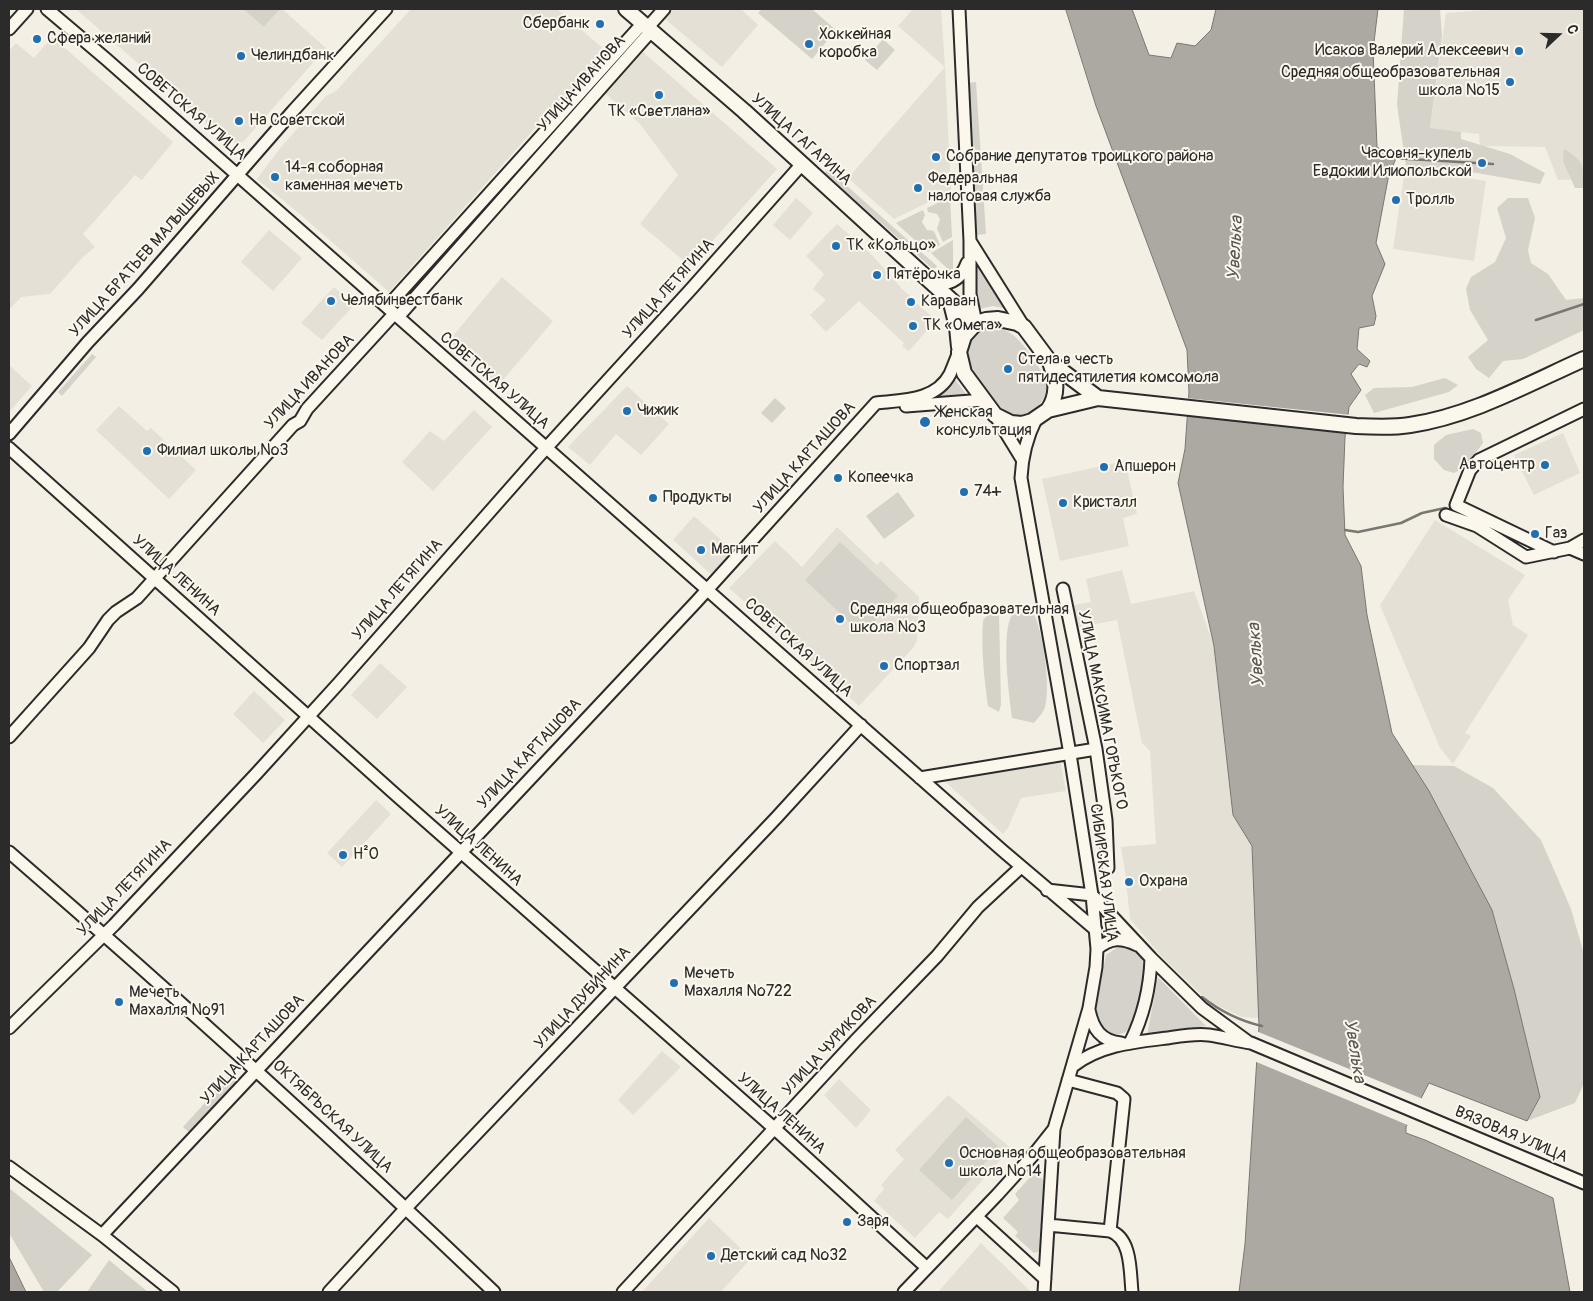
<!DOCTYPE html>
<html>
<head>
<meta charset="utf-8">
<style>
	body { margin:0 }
	#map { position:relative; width:1593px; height:1301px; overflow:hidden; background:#f3efe4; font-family:Pangolin,sans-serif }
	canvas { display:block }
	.frame { position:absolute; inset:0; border:10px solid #2b2b2b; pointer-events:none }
	.north { position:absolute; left:1533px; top:10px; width:50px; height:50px; -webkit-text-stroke:4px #fbf7ec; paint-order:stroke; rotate:69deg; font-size:14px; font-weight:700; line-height:20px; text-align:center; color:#2b2b2b }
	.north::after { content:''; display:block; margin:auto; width:18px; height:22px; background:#2b2b2b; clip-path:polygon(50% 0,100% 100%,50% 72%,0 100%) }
</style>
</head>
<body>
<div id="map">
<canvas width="1593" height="1301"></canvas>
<div class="frame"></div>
<div class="north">С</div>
</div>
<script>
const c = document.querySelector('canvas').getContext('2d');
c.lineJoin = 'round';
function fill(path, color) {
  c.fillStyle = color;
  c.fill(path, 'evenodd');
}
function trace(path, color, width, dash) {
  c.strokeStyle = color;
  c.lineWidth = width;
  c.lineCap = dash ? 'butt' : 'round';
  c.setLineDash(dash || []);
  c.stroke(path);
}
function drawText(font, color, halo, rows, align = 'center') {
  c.font = font + ' Pangolin,sans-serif';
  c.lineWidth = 4;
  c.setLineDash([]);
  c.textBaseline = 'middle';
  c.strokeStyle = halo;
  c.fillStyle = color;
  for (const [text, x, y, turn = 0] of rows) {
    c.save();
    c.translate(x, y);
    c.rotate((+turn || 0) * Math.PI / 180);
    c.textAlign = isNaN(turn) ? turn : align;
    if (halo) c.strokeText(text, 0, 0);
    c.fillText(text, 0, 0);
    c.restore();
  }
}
fill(new Path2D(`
	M76,9H243L264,27L280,9H282L326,48L243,142L229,143Z
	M411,9H557L605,50L389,292L300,214L257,179L281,147L326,96L336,91Z
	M674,9H741L758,25L722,67L665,19Z
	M913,9H941L945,67L951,191L894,219L848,178L945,67L898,26Z
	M1499,9H1584V179L1558,180L1545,147L1480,146L1479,134L1430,129L1446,13Z
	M52,37L173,142L142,180L135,175L83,234L95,247L82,258L50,294L21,297L9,310V51L16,43L34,58Z
	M643,52L777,169L690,266L640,224L678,175L640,124L606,94Z
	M1405,169L1486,181L1474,261L1393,249Z
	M796,198L813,213L790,240L773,225Z
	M837,224L872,255L902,289L916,301V303L936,320L909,351L902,346L904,343L859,301L826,332L810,315L826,300L813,289L824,274L806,256Z
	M269,230L302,258L273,291L241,262Z
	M502,277L553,321L498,386L447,343Z
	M334,287L354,305L322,340L301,323Z
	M9,365L32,386L9,412Z
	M627,386L669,424L641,455L616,434L590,465L568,447Z
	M119,406L147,431L151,428L196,470L169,499L96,430Z
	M474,410L492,427L433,491L402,462L430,431L444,441Z
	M1563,433L1580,473L1534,495L1514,455Z
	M1125,461L1137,514L1123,518L1129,546L1060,561L1042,479Z
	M694,516L734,551L713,576L673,540Z
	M1435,520L1525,575L1508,600L1513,625L1528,635L1465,733L1471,736L1453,764L1440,748L1380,605Z
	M837,527L877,565L881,561L919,597L917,641L913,648L859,706L729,588L775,541L802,567Z
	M1122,570L1131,604L1194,591L1214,646L1233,815L1252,846L1259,1018L1242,1017L1208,1001L1162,957L1130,919L1125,871L1121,847L1156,844L1150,751L1142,743L1117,620L1074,628L1069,606L1091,602L1086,579Z
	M380,663L407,687L377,719L351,695Z
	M254,691L285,720L263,743L233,714Z
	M1060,760L1066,791L1021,798L1008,828L1003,834L940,777Z
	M376,800L391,814L342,867L327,853Z
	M662,1051L681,1067L633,1115L618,1100Z
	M839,1079L871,1110L856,1128L824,1095Z
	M948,1095L1011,1148L948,1219L939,1212L915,1238L874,1201L884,1189L881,1185L904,1159L895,1150Z
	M709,1218L751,1258L721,1292H642Z
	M981,1243L1031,1292H938Z`), '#e4e0d6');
fill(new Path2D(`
	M243,9H280L264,27Z
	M762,9H812L836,30L812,59L758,13Z
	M1404,9H1440L1442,36L1430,128L1461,132V139L1510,154L1545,173L1540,184L1448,168L1406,166L1397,105Z
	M883,39L895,50L877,70L865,60Z
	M976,82L986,234L976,235L967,83Z
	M1564,149C1583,160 1584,166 1584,188H1575L1563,161Z
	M828,169L937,266L934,270L825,173Z
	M950,197L952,237L943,242L937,229L940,219L937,214L928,212L927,208Z
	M1508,198H1528L1535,218L1528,250L1531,263L1548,274L1566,300L1584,298V330L1523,359L1503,361L1489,378L1476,369L1468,357L1488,340L1470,310L1466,289L1471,277L1495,262L1506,238L1497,208Z
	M923,210L925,215L922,222L927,230L934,231L940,245L928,252L896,223Z
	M953,240V274L931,253Z
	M972,256L1012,310L993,306L974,310Z
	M988,327C1016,325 1030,355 1044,375C1054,396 1032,423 1009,413C1000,409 994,399 988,391C971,369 952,344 988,327Z
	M92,354L96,357L62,396L58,392Z
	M951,374L969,398L934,399C945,393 949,387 951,374Z
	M1445,378L1458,385L1449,392L1374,413L1365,395L1374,388L1412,387Z
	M775,398L786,408L772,423L761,413Z
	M1473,429L1481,433L1483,443L1464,468L1454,473L1444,470L1434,459V445L1446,435Z
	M898,492L915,516L884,539L866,516Z
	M840,542L898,596L862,634L805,580Z
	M1020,607L1033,612C1043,631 1051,686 1045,707C1043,713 1038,718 1034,723L1012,718C1009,694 1002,641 1010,619C1011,615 1017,611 1020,607Z
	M992,611L999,613L1001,705L999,712L988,706C984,677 981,649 983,620Z
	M1411,765L1454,766L1493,788L1541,840L1571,909L1584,954V1083L1575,1103L1527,1121L1540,1097Z
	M1121,945C1128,946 1135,947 1139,952C1150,965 1136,1010 1132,1026L1126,1032L1117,1035H1109L1101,1030L1094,1017L1106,955Z
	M1158,977L1206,1026L1147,1035Z
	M231,1074L238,1080L190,1133L183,1127Z
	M966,1117L999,1147L952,1200L919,1170Z
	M1032,1175L1040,1176L1045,1183L1043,1247L1038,1252L1034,1253L1015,1236L1018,1232L1003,1218L1019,1200L1015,1194Z
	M9,1188L92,1255L57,1292H44L9,1233Z
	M109,1260L148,1292H87Z`), '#d5d2c9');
const water = new Path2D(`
	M1066,9H1132L1149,55L1171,58L1177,43L1195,46L1211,30L1216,9H1378L1373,50L1377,147L1396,158L1388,179L1376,243L1385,264L1372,296L1376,316L1374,325L1359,328L1357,349L1370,361L1367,367L1359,364L1351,374L1361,390L1349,407L1345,437L1343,487L1345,535L1361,566L1367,615L1392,733L1429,791L1492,910L1514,989L1540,1097L1527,1121L1429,1083L1406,1127V1133L1425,1140L1553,1198L1570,1292H1239L1245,1244L1259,1026L1252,846L1233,815L1214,646L1178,483L1185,449L1189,392L1187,350L1096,106Z
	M9,1257L26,1292H9Z`);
fill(water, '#aca9a2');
trace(water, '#787772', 1);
fill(new Path2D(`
	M1186,398L1351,415L1349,433L1185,416Z
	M1256,1031L1423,1099L1410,1126L1254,1061Z`), '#f3efe4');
trace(new Path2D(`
	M1392,158L1493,164
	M1536,320L1584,304
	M1345,530L1358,532L1401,523L1422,513L1445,508L1457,513
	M1200,1001L1202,997C1220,1011 1240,1021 1262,1026`), '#787772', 2.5);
const minor = new Path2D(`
	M47,9L106,59L1003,851L1096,930
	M959,9L970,241V294L976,323
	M648,27L664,9
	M9,29L27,9
	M970,241L1024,327
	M931,283C949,286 961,280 967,263
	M387,307L643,23
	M398,317L652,30
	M906,406L984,400
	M995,415L1022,459
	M9,434L88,342L138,289L293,111L386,9
	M9,448L396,795L775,1129L927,1268
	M1446,515L1477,526L1526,557L1570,548L1584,554
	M1570,548L1584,540
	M1554,552L1456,505L1470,470L1479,460L1584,409
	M1063,589L1096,749L1106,820L1108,868
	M9,737L89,648L108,620L116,612L137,598L293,425L300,421L307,409L394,314
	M920,778L1096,749
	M9,852C174,995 336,1141 494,1292
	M1047,890L1092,895L1151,958L1202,1008L1247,1041
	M1097,949C1111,937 1122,938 1137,945
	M1089,1010C1093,1029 1101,1041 1121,1043
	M9,1028L114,925L256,774L338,684L537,458L692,288L802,164
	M1130,1043C1144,1015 1150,989 1151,958
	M1073,1066C1100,1045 1134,1042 1167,1038C1180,1036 1196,1033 1209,1035C1223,1037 1237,1041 1251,1043L1584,1183
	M1068,1080L1117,1093L1124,1099L1110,1231C1132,1238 1130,1273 1132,1292
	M9,1167L102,1235L173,1292
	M977,1217L1045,1279
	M1048,1225L1110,1231
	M102,1235L697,601L876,403C903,400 936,401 950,374C953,367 956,359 959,352
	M329,1292L406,1208L777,817L861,725
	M623,1292L856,1040L937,956L978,907L1021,867
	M904,1292L997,1195L1035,1153L1054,1129L1089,1008L1096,967L1097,949L1092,895L1070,754L1021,478C1022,456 1026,439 1036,419
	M1044,1292L1054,1129`);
const major = new Path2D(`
	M626,9L744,111L976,323
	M950,299L957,327L959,347
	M1098,398L1050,362L1024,327L1017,323L998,319L986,320L976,323L964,336L959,352L964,373L995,415L1011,423L1022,424L1032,421L1048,410L1098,398L1356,426C1374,427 1392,428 1410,425C1471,416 1528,384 1584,359
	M1048,410C1059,394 1056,379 1050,362`);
trace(minor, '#2b2b2b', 15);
trace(major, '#2b2b2b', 18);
trace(minor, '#fbf7ec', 11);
trace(major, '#fbf7ec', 14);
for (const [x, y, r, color] of [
	[600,24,5,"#1f6fb2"],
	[37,39,5,"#1f6fb2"],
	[809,44,5,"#1f6fb2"],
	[1519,51,5,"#1f6fb2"],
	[241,56,5,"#1f6fb2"],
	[1510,82,5,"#1f6fb2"],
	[659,95,5,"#1f6fb2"],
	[239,121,5,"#1f6fb2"],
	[936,157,5,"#1f6fb2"],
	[1482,163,5,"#1f6fb2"],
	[275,177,5,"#1f6fb2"],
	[918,188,5,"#1f6fb2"],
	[1396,200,5,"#1f6fb2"],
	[836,246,5,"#1f6fb2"],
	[877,275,5,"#1f6fb2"],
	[331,301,5,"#1f6fb2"],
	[911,302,5,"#1f6fb2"],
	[913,326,5,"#1f6fb2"],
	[1008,369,5,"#1f6fb2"],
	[627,411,5,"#1f6fb2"],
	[925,422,6,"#1f6fb2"],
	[147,451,5,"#1f6fb2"],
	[1545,465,5,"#1f6fb2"],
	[1104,467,5,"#1f6fb2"],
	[838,478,5,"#1f6fb2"],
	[964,492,5,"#1f6fb2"],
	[653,498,5,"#1f6fb2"],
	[1063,503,5,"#1f6fb2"],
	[1535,534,5,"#1f6fb2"],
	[701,550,5,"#1f6fb2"],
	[840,619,5,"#1f6fb2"],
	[884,666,5,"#1f6fb2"],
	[343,855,5,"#1f6fb2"],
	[1129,882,5,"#1f6fb2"],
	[674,983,5,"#1f6fb2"],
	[119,1002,5,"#1f6fb2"],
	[949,1163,5,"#1f6fb2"],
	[847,1222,5,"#1f6fb2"],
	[711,1256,5,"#1f6fb2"]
]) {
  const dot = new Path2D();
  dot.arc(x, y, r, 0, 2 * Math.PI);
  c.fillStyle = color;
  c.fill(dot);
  trace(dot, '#fbf7ec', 2);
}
drawText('16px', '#2b2b2b', '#fbf7ec', [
	["Сбербанк",590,24,"right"],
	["Хоккейная",819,35],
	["коробка",819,53],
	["Сфера желаний",47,39],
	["Исаков Валерий Алексеевич",1509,51,"right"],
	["Челиндбанк",251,56],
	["Средняя общеобразовательная",1500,73,"right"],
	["школа №15",1500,91,"right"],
	["ТК «Светлана»",659,112,"center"],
	["На Советской",249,121],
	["Часовня-купель",1472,154,"right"],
	["Евдокии Илиопольской",1472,172,"right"],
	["Собрание депутатов троицкого района",946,157],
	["14-я соборная",285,168],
	["каменная мечеть",285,186],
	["Федеральная",928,179],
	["налоговая служба",928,197],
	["Тролль",1406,200],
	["ТК «Кольцо»",846,246],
	["Пятёрочка",887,275],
	["Челябинвестбанк",341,301],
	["Караван",921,302],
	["ТК «Омега»",923,326],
	["Стела в честь",1018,360],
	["пятидесятилетия комсомола",1018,378],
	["Чижик",637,411],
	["Женская",936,413],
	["консультация",936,431],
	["Филиал школы №3",157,451],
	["Автоцентр",1535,465,"right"],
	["Апшерон",1114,467],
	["Копеечка",848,478],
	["74+",974,492],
	["Продукты",663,498],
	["Кристалл",1073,503],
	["Газ",1545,534],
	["Магнит",711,550],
	["Средняя общеобразовательная",850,610],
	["школа №3",850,628],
	["Спортзал",894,666],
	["H²O",353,855],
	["Охрана",1139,882],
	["Мечеть",684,974],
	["Махалля №722",684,992],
	["Мечеть",129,993],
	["Махалля №91",129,1011],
	["Основная общеобразовательная",959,1154],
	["школа №14",959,1172],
	["Заря",857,1222],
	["Детский сад №32",721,1256]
], 'left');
drawText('16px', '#2b2b2b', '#fbf7ec', [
	["УЛИЦА ИВАНОВА",582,84,-48],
	["СОВЕТСКАЯ УЛИЦА",191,112,41],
	["УЛИЦА ГАГАРИНА",801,140,42],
	["УЛИЦА БРАТЬЕВ МАЛЫШЕВЫХ",145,255,-48],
	["УЛИЦА ЛЕТЯГИНА",669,289,-48],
	["СОВЕТСКАЯ УЛИЦА",494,381,41],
	["УЛИЦА ИВАНОВА",310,382,-47],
	["УЛИЦА КАРТАШОВА",805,458,-48],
	["УЛИЦА ЛЕНИНА",176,576,42],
	["УЛИЦА ЛЕТЯГИНА",398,590,-49],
	["СОВЕТСКАЯ УЛИЦА",798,648,42],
	["УЛИЦА МАКСИМА ГОРЬКОГО",1102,710,79],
	["УЛИЦА КАРТАШОВА",530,754,-47],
	["УЛИЦА ЛЕНИНА",478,846,42],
	["СИБИРСКАЯ УЛИЦА",1103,873,83],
	["УЛИЦА ЛЕТЯГИНА",125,888,-46],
	["УЛИЦА ДУБИНИНА",583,998,-47],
	["УЛИЦА ЧУРИКОВА",830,1046,-47],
	["УЛИЦА КАРТАШОВА",253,1050,-47],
	["УЛИЦА ЛЕНИНА",781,1114,42],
	["ОКТЯБРЬСКАЯ УЛИЦА",332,1117,43],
	["ВЯЗОВАЯ УЛИЦА",1511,1135,23]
]);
drawText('italic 18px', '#585755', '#fbf7ec', [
	["Увелька",1236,248,-87],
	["Увелька",1257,655,-94],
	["Увелька",1354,1051,81]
]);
</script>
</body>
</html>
